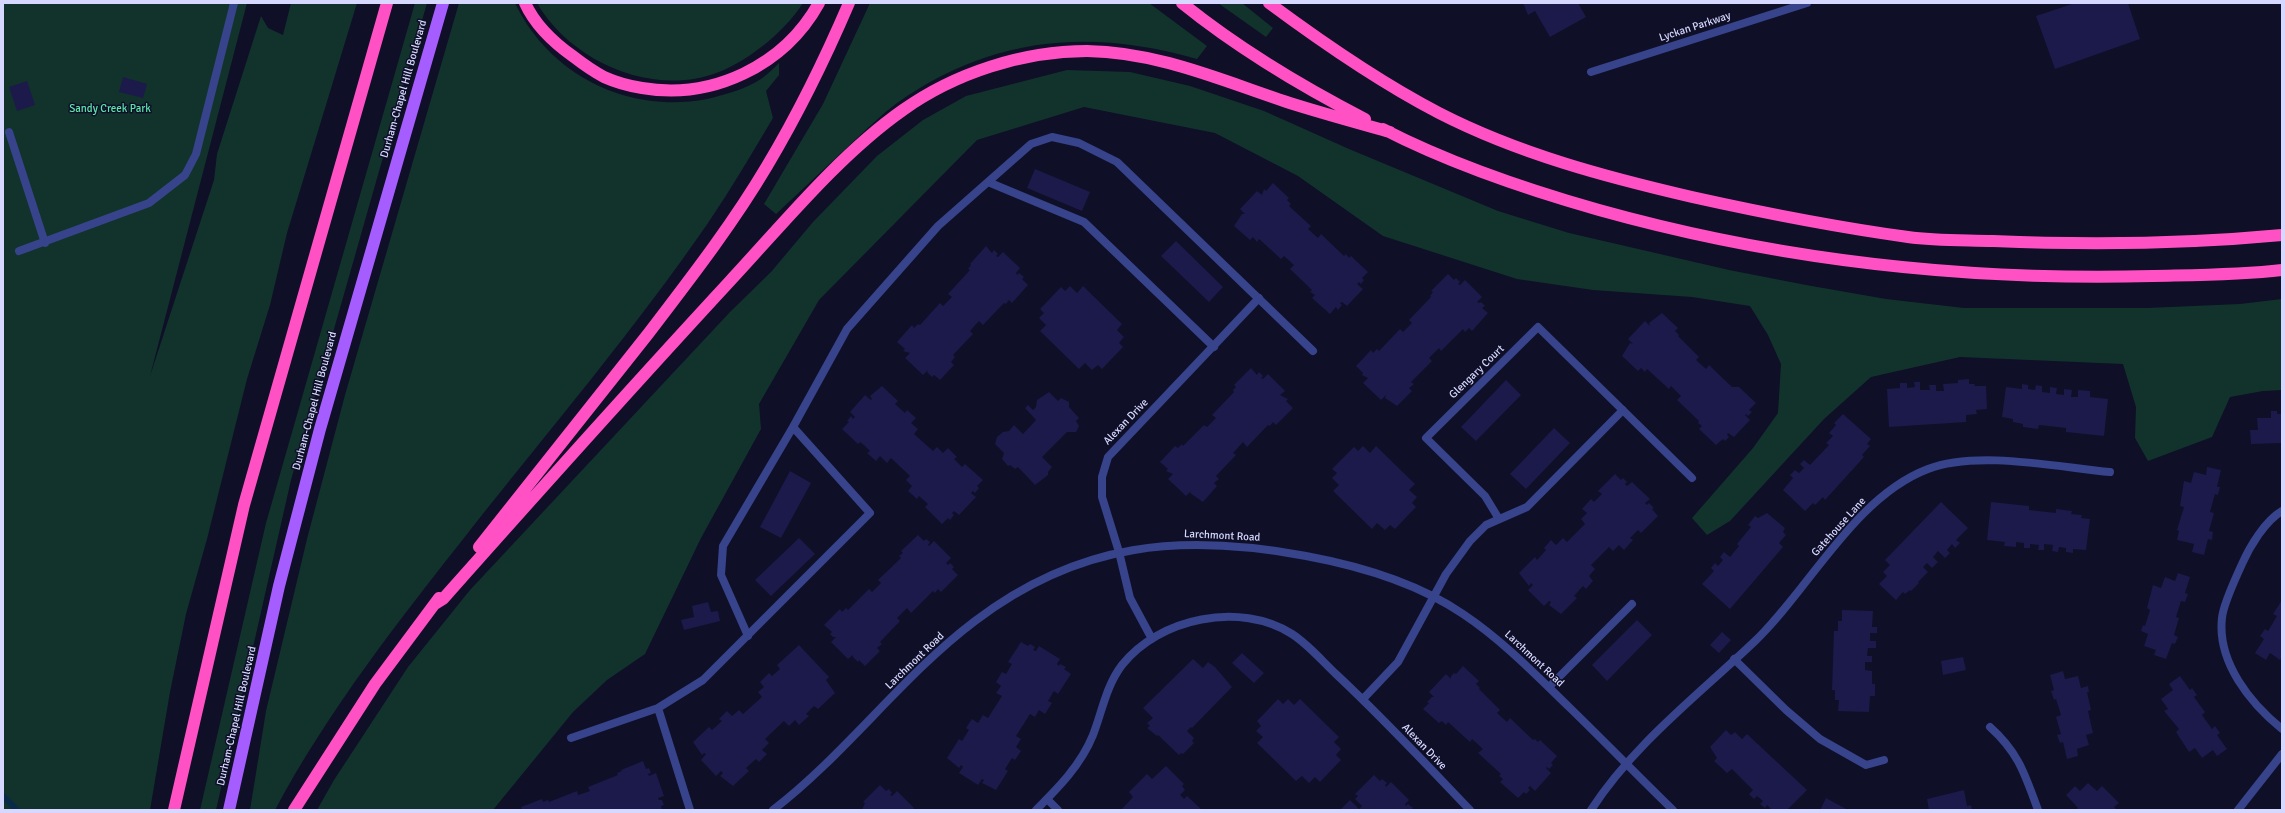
<!DOCTYPE html>
<html>
<head>
<meta charset="utf-8">
<style>
	body { margin:0 }
	#map { position:relative; width:2285px; height:813px; overflow:hidden; background:#0f0f28; font-family:Signika,sans-serif }
	canvas { display:block }
	.frame { position:absolute; inset:0; border:4px solid #d6d8ff; pointer-events:none }
</style>
</head>
<body>
<div id="map">
<canvas width="2285" height="813"></canvas>
<div class="frame"></div>
</div>
<script>
const c = document.querySelector('canvas').getContext('2d');
c.lineJoin = 'round';
function fill(path, color) {
  c.fillStyle = color;
  c.fill(path, 'evenodd');
}
function trace(path, color, width, dash) {
  c.strokeStyle = color;
  c.lineWidth = width;
  c.lineCap = dash ? 'butt' : 'round';
  c.setLineDash(dash || []);
  c.stroke(path);
}
function drawText(font, color, halo, rows, align = 'center') {
  c.font = font + ' Signika,sans-serif';
  c.lineWidth = 3;
  c.setLineDash([]);
  c.textBaseline = 'middle';
  c.strokeStyle = halo;
  c.fillStyle = color;
  for (const [text, x, y, turn = 0] of rows) {
    c.save();
    c.translate(x, y);
    c.rotate((+turn || 0) * Math.PI / 180);
    c.textAlign = isNaN(turn) ? turn : align;
    if (halo) c.strokeText(text, 0, 0);
    c.fillText(text, 0, 0);
    c.restore();
  }
}
fill(new Path2D(`
	M3,3H247L150,376L214,180L217,154L261,16L268,28L283,35L291,3H357L287,233L270,305L247,379L207,539L186,614L170,692L150,810H3Z
	M415,3H427L291,480L216,810H200L266,523Z
	M459,3H515C550,76 629,114 707,99C724,95 746,89 761,79C768,74 774,68 779,63V75L766,91L773,118C752,153 731,189 708,223C635,329 551,428 471,529C400,619 329,709 275,810H250L266,711L307,539L345,395Z
	M537,3H803C785,31 751,59 719,72C654,98 571,62 537,3Z
	M870,3H1149L1207,46L1197,59C1088,28 991,37 897,103C882,114 869,127 856,139C829,164 803,189 776,214L764,204L823,104Z
	M1218,3H1242L1273,28L1266,37Z
	M1067,70L1130,72L1190,86L1264,111L1349,149L1498,211L1569,233L1729,270L1806,285L1886,299L1964,308H2147L2240,304L2282,299V390L2263,391L2230,397L2212,437L2148,461L2135,438L2136,407L2123,364L1960,357L1871,377L1824,419L1730,521L1707,535L1692,518L1753,448L1778,413L1781,364L1768,335L1750,306L1692,297L1593,290L1517,279L1383,236L1298,176L1215,133L1084,107L977,140L819,300L759,404L761,429L701,538L645,654L607,680L573,712L493,810H317L334,780L408,667L470,590L730,312L771,272L813,222L877,156L923,120L966,96Z`), '#11332c');
trace(new Path2D(`
	M3,796L17,810`), '#082a48', 6);
fill(new Path2D(`
	M1523,3H1578L1586,17L1550,37L1535,11L1528,15Z
	M2075,3H2128L2140,39L2055,69L2036,16Z
	M123,77L147,84L143,98L119,92Z
	M27,81L35,105L17,111L9,87Z
	M1035,169L1090,192L1082,211L1027,188Z
	M1273,183L1289,198L1287,200L1291,204L1289,206L1311,226L1308,229L1318,238L1321,234L1344,256L1346,254L1349,258L1351,256L1368,272L1362,278L1364,280L1361,284L1359,282L1357,284L1363,289L1347,306L1342,302L1340,303L1342,305L1338,310L1336,307L1330,314L1312,298L1315,295L1310,292L1312,290L1290,269L1294,265L1284,256L1281,259L1259,239L1257,242L1253,237L1250,240L1234,226L1242,214H1245L1240,209L1257,191L1262,195L1264,189L1266,191Z
	M1176,241L1223,287L1209,302L1161,256Z
	M986,246L992,253L994,250L998,254L996,256L998,257L1003,252L1020,268L1016,273L1017,275L1019,273L1024,277L1022,279L1028,285L1012,303L1009,300L1006,304L1004,303L983,325L979,321L970,331L973,334L953,355L955,357L951,362L954,365L940,380L934,375L932,377L927,372L928,370L923,375L905,358L910,353L903,351L905,349L897,342L912,325L914,328L918,324L920,325L940,303L943,306L952,297L948,294L970,270L968,269L971,265L970,264Z
	M1448,274L1454,280L1456,278L1460,282L1458,284L1460,285L1465,280L1482,297L1477,302L1479,303L1481,302L1485,306L1482,308L1488,313L1472,331L1469,328L1465,332L1463,329L1441,351L1439,348L1429,358L1432,361L1411,382L1414,384L1409,388L1412,391L1397,406L1385,398L1386,395L1381,400L1363,383L1368,378L1362,375L1363,373L1356,366L1371,350L1373,353L1377,349L1379,351L1400,329L1403,332L1412,323L1409,320L1431,297L1430,296L1433,292L1431,291Z
	M1070,286L1077,293L1083,286L1122,324L1117,330L1124,337L1119,343L1123,347L1102,369L1098,365L1092,370L1085,363L1079,369L1040,331L1046,325L1039,318L1044,313L1040,309L1061,287L1065,291Z
	M1662,313L1678,328L1675,331L1679,335L1678,336L1699,357L1696,360L1706,369L1709,365L1732,387H1739L1756,403L1749,410L1752,412L1748,416L1746,414L1745,415L1750,420L1734,437L1728,433L1727,435L1729,437L1725,441L1723,439L1716,445L1699,429L1702,426L1698,423L1699,421L1677,400L1681,396L1671,386L1669,389L1647,369L1645,372L1641,368L1638,371L1622,356L1630,343L1633,344L1628,339L1645,321L1650,326L1649,323Z
	M1251,368L1257,375L1259,372L1263,376L1261,378L1263,379L1268,374L1285,391L1280,395L1288,399L1286,401L1293,408L1276,425L1273,422L1270,426L1268,425L1247,447L1243,442L1233,453L1236,455L1216,476L1219,479L1214,483L1217,486L1203,502L1190,493L1191,491L1186,496L1168,479L1173,474L1166,471L1168,469L1160,462L1175,446L1178,448L1182,444L1183,446L1204,425L1207,427L1216,418L1212,415L1234,392L1233,390L1236,387L1234,385Z
	M1969,379V384H1975L1974,386H1986L1987,409L1976,410L1977,414L1966,415V422L1889,427L1887,389L1900,388V383H1907V388L1915,387L1914,382H1920V390H1930L1929,385H1936V391H1944L1943,384L1958,383V380Z
	M1506,380L1521,395L1476,441L1461,427Z
	M2022,384L2028,385V389L2035,390L2036,385L2042,386V392L2050,393V387L2057,388L2056,394L2064,395V389L2072,390L2071,397H2078V390L2090,391V397L2108,399L2104,436L2066,432V428L2039,425L2038,429L2023,427V424L2013,422V419L2002,417L2006,387L2022,389Z
	M882,386L898,401L895,404L905,413L907,410L916,418L911,423L918,429L914,434L933,451L937,447L943,453L948,448L957,457L954,459L962,467L965,464L983,480L977,486L979,488L975,493L973,491L971,493L976,497L959,515L954,511L952,513L954,515L950,520L948,518L942,524L925,507L928,504L919,496L917,499L908,491L912,486L906,480L910,476L891,458L887,463L880,456L876,461L867,453L870,451L865,446L860,442L858,444L842,429L849,422L847,421L851,416L853,419L855,417L850,412L865,395L871,400L872,399L870,396Z
	M1049,392L1058,401L1061,398L1069,402V407L1079,418L1076,421L1079,426L1076,432H1067L1042,457L1052,467L1048,472V475L1035,485L1018,467L1015,469L1010,465L1008,466L1002,459L1004,453L995,444L997,437L1003,432L1009,431L1014,425L1023,434L1036,420L1025,408L1028,405L1033,410L1036,407L1037,400Z
	M2271,411H2277V414H2282V443L2251,444L2250,430H2258L2257,418H2271Z
	M1843,414L1871,439L1867,444L1870,446L1862,455L1864,457L1825,500L1823,497L1815,505L1813,503L1805,511L1783,490L1793,478L1790,475L1795,470L1799,473L1804,468L1800,464L1804,460L1810,465L1829,445L1826,443L1833,436L1829,433L1836,425L1834,423Z
	M1554,428L1570,443L1526,489L1510,474Z
	M1363,446L1370,453L1376,446L1415,484L1409,490L1417,497L1412,503L1416,507L1395,529L1390,525L1385,530L1377,523L1372,529L1333,491L1339,485L1332,478L1337,473L1332,469L1354,447L1358,451Z
	M2207,467L2221,470L2217,487H2220L2218,495L2215,494L2210,512L2214,513L2209,531L2213,532L2212,540L2208,539L2204,555L2192,552L2194,544L2177,540L2179,531L2177,530L2184,507L2180,506L2184,481L2191,483L2194,472L2206,475Z
	M790,471L811,483L781,538L760,527Z
	M1615,474L1621,480L1623,478L1627,482L1625,484L1627,486L1632,482L1650,499L1645,503L1647,505L1649,503L1654,508L1652,509L1658,516L1641,533L1638,530L1630,538L1633,540L1624,550L1619,545L1613,551L1609,547L1591,565L1595,569L1589,576L1593,581L1586,589L1583,586L1574,596L1577,598L1561,614L1549,605L1551,602L1549,601L1544,606L1528,590L1533,585L1531,583L1529,586L1519,573L1535,557L1537,560L1546,550L1544,548L1551,540L1556,545L1563,538L1567,542L1585,524L1581,519L1587,513L1582,509L1591,499L1594,502L1602,494L1598,491Z
	M1941,502L1968,528L1956,540L1960,543L1955,548L1952,544L1947,550L1950,553L1945,558L1938,551L1933,557L1938,562L1932,568L1927,563L1923,567L1928,572L1918,582L1919,583L1911,591L1910,590L1905,594L1903,592L1896,600L1879,584L1887,576L1883,572L1890,565L1885,560Z
	M1991,502L2029,506V510L2056,513V509L2072,511L2071,514L2082,515L2081,518L2090,519L2086,550L2073,549V553L2066,552V548L2059,547L2058,552L2052,551L2053,545L2044,544V550H2038L2039,545L2030,544V548H2024V543L2016,542V547L2004,546L2005,542L1987,540Z
	M1767,513L1785,528L1783,532L1786,535L1779,543L1783,547L1730,609L1702,584L1714,571L1711,568L1715,563L1718,566L1723,560L1720,557L1724,552L1730,557L1739,546L1737,544L1751,527L1748,525L1755,516L1758,518Z
	M918,535L924,541L926,539L930,542L928,545L929,546L934,541L951,558L946,563L948,565L950,563L954,567L952,569L958,575L941,592L938,589L935,593L933,591L911,613L907,608L897,618L900,621L880,642L882,644L877,648L880,651L865,666L859,660L858,662L853,657V655L848,659L831,642L836,637H833L830,634L832,632L824,625L840,609L842,612L846,608L848,610L869,589L872,592L881,583L878,580L901,558L899,556L903,553L901,551Z
	M799,538L815,554L771,596L755,580Z
	M2178,573L2190,577L2185,593L2188,594L2185,602L2181,601L2176,617L2179,618L2174,635L2178,637L2175,644L2172,643L2166,659L2154,655L2156,650L2144,646L2148,634L2141,631L2143,625L2145,626L2150,610L2147,608L2153,585L2161,588L2165,577L2175,581Z
	M2282,600V656L2280,660L2270,653L2266,660L2255,653L2264,639L2260,636L2265,629L2268,631L2277,616L2273,614Z
	M708,602L711,612L718,611L720,621L684,630L681,620L694,617L692,606Z
	M1842,610L1873,611L1872,627H1877V633H1870V641H1876V648H1868L1867,656H1872V662H1865V670L1872,671V684H1875V696H1870L1869,712L1838,711L1839,700H1835V690H1832L1834,631H1838V621H1842Z
	M1637,620L1652,635L1607,681L1592,665Z
	M1722,632L1731,640L1719,653L1710,645Z
	M1021,642L1028,646L1030,644L1035,647L1033,650L1036,651L1039,646L1060,659L1057,664L1059,666L1060,664L1066,667L1064,669L1071,674L1058,694L1054,691L1048,701L1052,703L1045,714L1039,710L1035,717L1030,714L1016,736L1021,739L1016,747L1021,751L1015,760L1012,758L1005,769L1008,771L996,790L982,783L984,780L982,779L978,785L959,773L963,767L961,765L959,768L947,758L959,739L962,741L969,730L966,728L972,719L978,723L983,715L988,718L1002,696L996,693L1001,686L996,682L1002,672L1006,674L1012,664L1008,662Z
	M799,645L829,677L826,680L835,693L818,709L814,706L806,714L809,716L799,725L795,720L789,726L784,721L765,739L769,743L762,750L767,754L759,762L756,759L746,768L749,771L733,786L720,776L723,773L721,771L716,776L701,760L706,754L704,753L702,755L693,742L709,727L712,730L722,721L719,719L727,711L732,716L739,710L743,714L762,697L758,692L764,687L760,682L769,673L772,676L780,669L777,665Z
	M1242,653L1264,673L1254,683L1232,663Z
	M1963,657L1966,670L1943,675L1941,661Z
	M1193,659L1203,668L1208,662L1215,667L1232,687L1192,728L1191,727L1187,731L1194,738L1192,741L1194,743L1183,754L1181,753L1179,755L1158,735L1157,736L1147,728L1150,726L1147,723L1153,718L1143,708Z
	M1463,666L1479,681L1476,684L1480,688L1479,689L1500,710L1497,713L1507,722L1510,718L1533,740L1535,739L1538,742L1540,740L1557,756L1551,763L1553,765L1549,769L1547,767L1546,768L1551,773L1535,791L1530,786L1528,788L1530,790L1526,794L1524,792L1518,798L1500,782L1503,779L1499,776L1501,774L1478,753L1483,749L1472,739L1470,742L1448,722L1446,725L1442,721L1439,723L1423,709L1429,703L1427,702L1432,697H1434L1429,692L1446,674L1451,679V676L1454,673L1456,674Z
	M2063,671L2065,679L2078,676L2081,688L2088,686L2089,692H2087L2091,710L2088,711L2093,733L2086,735L2089,745L2077,749L2078,756L2067,759L2063,742L2060,743L2057,735L2061,734L2056,717L2061,715L2056,699L2054,700L2051,691L2054,690L2050,675Z
	M2180,676L2190,690L2192,688L2197,695L2194,697L2205,712L2202,715L2212,729L2215,726L2220,733L2217,735L2227,749L2217,756L2213,750L2202,758L2195,748L2189,752L2176,732L2179,729L2164,711L2168,709L2161,699L2173,690L2169,684Z
	M1278,699L1283,704L1288,699L1294,705L1300,699L1339,737L1334,742L1341,749L1336,755L1341,760L1320,782L1315,777L1309,783L1302,776L1296,781L1257,743L1263,737L1256,731L1261,726L1257,721Z
	M1726,730L1731,735L1735,732L1742,739L1747,734L1807,790L1787,810H1772L1767,805L1765,808L1760,804L1763,801L1757,796L1754,799L1749,794L1753,790L1732,769L1727,773L1714,761L1717,758L1710,747Z
	M643,761L646,769L649,768L651,773L648,774L649,776L656,773L664,796L658,798L659,800H662L664,805L661,806L662,810H522L521,807L542,799L543,802L548,800L549,802L577,791L578,795L590,791L588,787L618,775L617,773L622,771L621,770Z
	M1166,766L1184,784L1182,786L1185,790L1180,795L1184,799L1187,796L1202,810L1122,809L1133,797L1129,792L1147,774L1152,779Z
	M1374,775L1380,781L1382,779L1387,783L1385,785L1386,787L1391,782L1409,800L1405,804L1406,806L1408,804L1413,808L1411,810H1340L1350,800L1359,809L1362,806L1355,799L1358,796L1355,794Z
	M2088,783L2097,791L2102,786L2119,803L2114,807L2117,810H2076L2078,808L2066,795L2075,786L2080,791Z
	M880,785L886,791L889,789L892,793L890,795L892,796L897,791L914,808L912,810H862L865,803L863,802Z
	M1964,790L1967,806L1971,805L1972,810H1929L1927,799Z
	M1826,798L1848,810H1820Z`), '#1b1a4a');
trace(new Path2D(`
	M9,132L45,243
	M988,182L1084,222L1214,347
	M19,251L149,203L185,175L196,154L234,3
	M748,636L721,575L723,546L793,427L847,329L938,226L1031,144L1052,137L1079,143L1117,162L1313,351
	M1549,687L1632,604
	M658,708L690,810
	M571,738L658,708L703,680L870,513L793,427`), '#37438a', 8);
trace(new Path2D(`
	M1591,72L1807,3
	M2282,511C2265,521 2250,546 2242,564C2236,577 2223,605 2222,618C2217,662 2250,703 2282,729
	M1499,519L1485,496L1426,438L1538,327L1692,478
	M1152,639L1130,598L1119,552L1102,497V477L1108,457L1259,298
	M1734,659L1786,710L1820,739L1866,765L1884,760
	M1363,699L1398,662L1446,574L1470,541L1486,525L1527,507L1623,410
	M1990,727C2019,753 2025,775 2038,810
	M1047,799L1058,810
	M773,810C846,754 902,676 975,621C1079,542 1181,533 1306,556C1360,566 1416,582 1463,614C1502,640 1535,674 1569,707C1604,741 1638,776 1673,810
	M1036,810C1058,788 1081,765 1093,735C1102,712 1106,686 1122,665C1159,618 1240,601 1292,634C1309,645 1322,661 1337,675C1383,718 1426,764 1470,810
	M1591,810C1634,744 1697,696 1754,642C1809,590 1854,497 1928,469C1977,450 2057,467 2110,472
	M2238,810L2282,754`), '#37438a', 8);
trace(new Path2D(`
	M229,810L279,586L320,429L443,3`), '#a65dff', 12);
trace(new Path2D(`
	M525,3C535,25 554,43 574,57C583,64 593,71 604,77C615,82 629,86 642,88C712,100 784,66 819,3
	M1182,3C1239,49 1301,86 1365,119
	M1269,3C1323,43 1379,82 1439,113C1519,154 1606,177 1692,197C1764,213 1835,227 1908,237C1936,241 1965,240 1993,241C2090,245 2186,244 2282,235
	M1383,129C1451,164 1525,189 1599,210C1778,260 1967,281 2153,276C2196,275 2239,275 2282,270
	M479,547C535,476 592,405 648,334C690,279 732,225 767,166C798,114 825,59 849,3
	M435,604L443,599C538,492 633,386 730,281C783,224 839,155 903,110C955,73 1023,51 1087,51C1160,52 1225,82 1293,104C1325,114 1358,123 1390,132
	M174,810L244,505L387,3
	M294,810L375,684L439,598`), '#ff51c3', 12);
drawText('11px', '#d6d8ff', '#0f0f28', [
	["Lyckan Parkway",1695,27,-18],
	["Durham-Chapel Hill Boulevard",404,89,-74],
	["Glengary Court",1477,372,-44],
	["Durham-Chapel Hill Boulevard",315,401,-75],
	["Alexan Drive",1126,422,-46],
	["Gatehouse Lane",1839,527,-48],
	["Larchmont Road",1222,536,3],
	["Larchmont Road",1534,659,43],
	["Larchmont Road",915,661,-44],
	["Durham-Chapel Hill Boulevard",237,716,-77],
	["Alexan Drive",1424,747,46]
]);
drawText('11px', '#5be6ab', '#0f0f28', [
	["Sandy Creek Park",110,109]
]);
</script>
</body>
</html>
